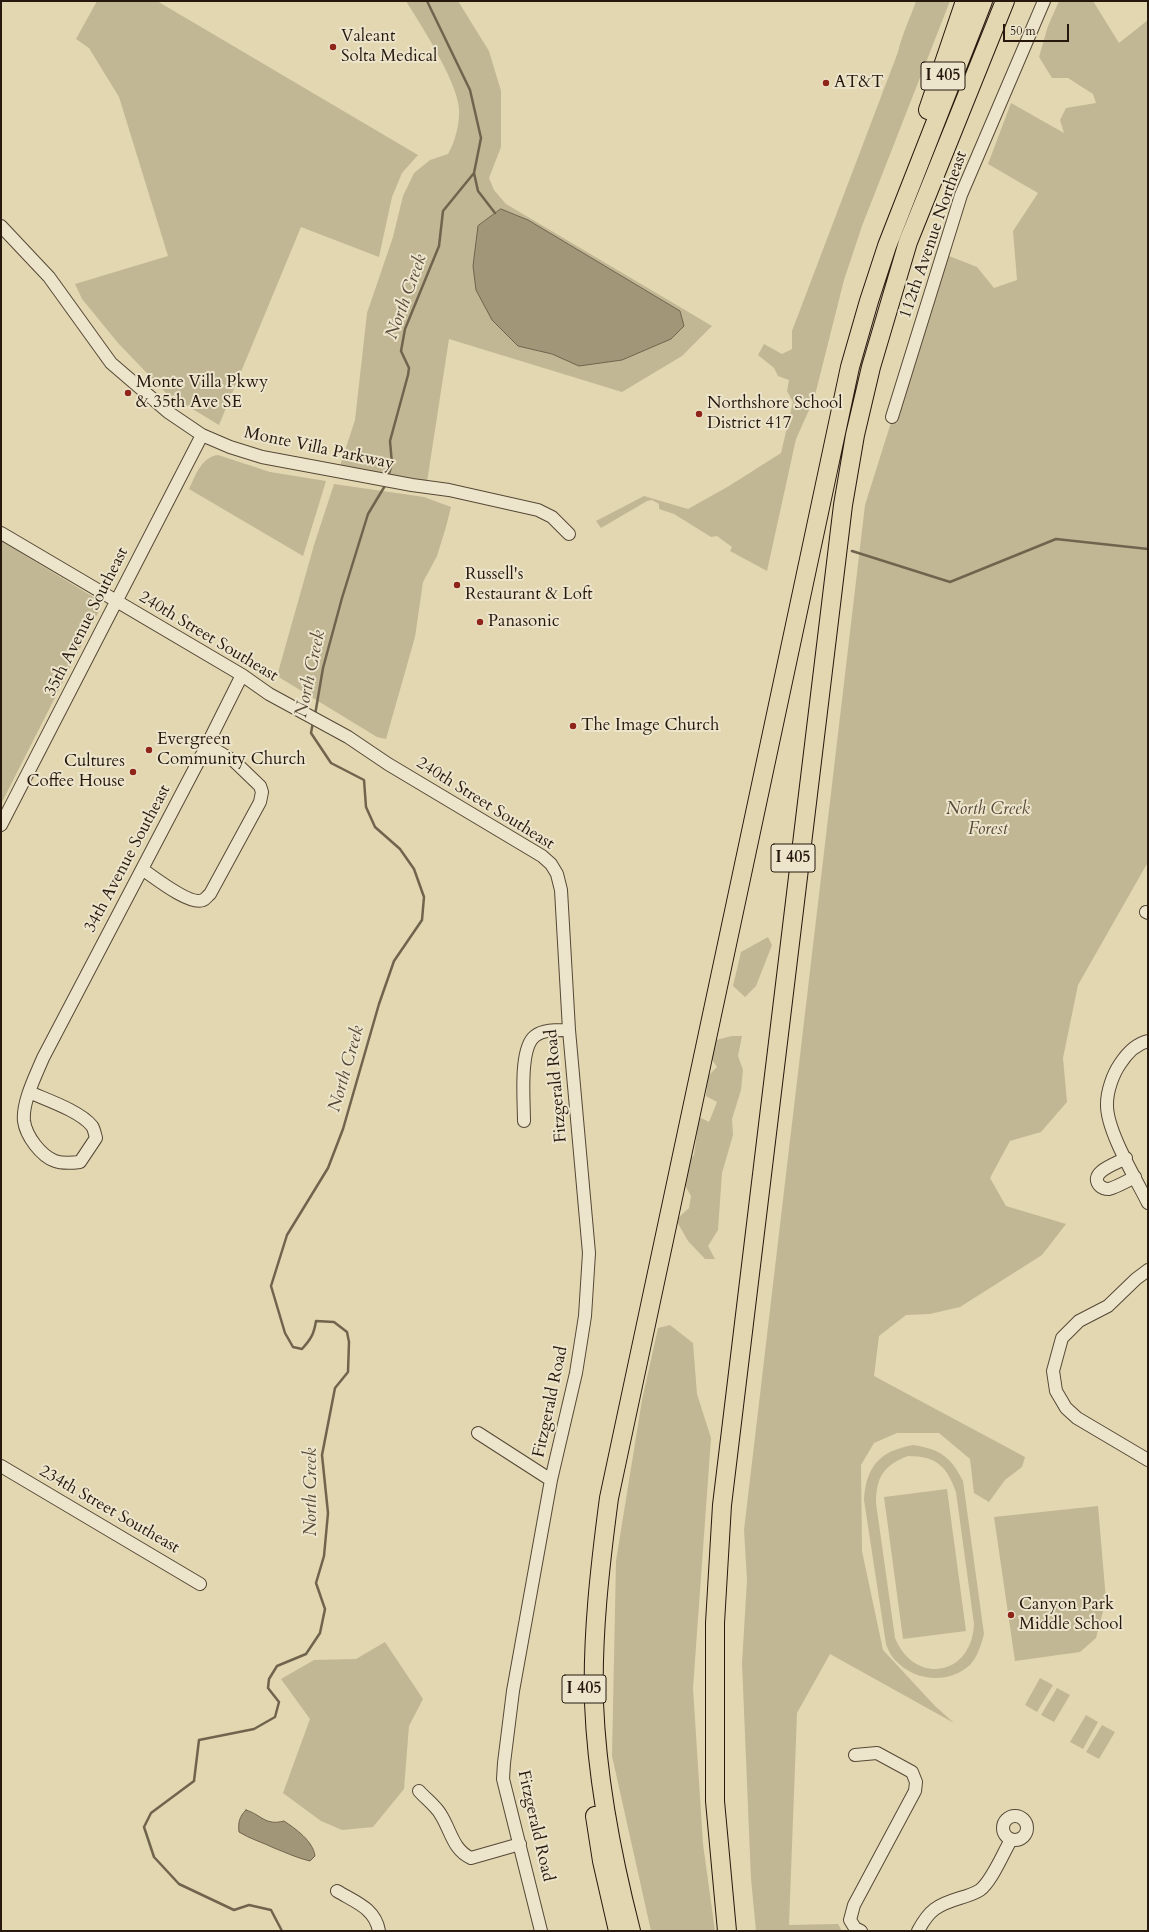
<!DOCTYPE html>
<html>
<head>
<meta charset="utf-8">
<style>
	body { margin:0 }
	#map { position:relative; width:1149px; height:1932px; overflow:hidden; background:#e2d7b0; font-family:Cardo,serif }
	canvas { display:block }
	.frame { position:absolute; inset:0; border:2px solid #27180e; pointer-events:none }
	.scale { position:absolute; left:1003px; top:24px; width:66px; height:18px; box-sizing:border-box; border:2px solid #27180e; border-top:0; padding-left:5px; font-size:12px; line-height:14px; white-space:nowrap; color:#27180e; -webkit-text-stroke:3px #ece5cc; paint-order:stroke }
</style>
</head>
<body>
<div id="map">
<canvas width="1149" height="1932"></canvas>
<div class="frame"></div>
<div class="scale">50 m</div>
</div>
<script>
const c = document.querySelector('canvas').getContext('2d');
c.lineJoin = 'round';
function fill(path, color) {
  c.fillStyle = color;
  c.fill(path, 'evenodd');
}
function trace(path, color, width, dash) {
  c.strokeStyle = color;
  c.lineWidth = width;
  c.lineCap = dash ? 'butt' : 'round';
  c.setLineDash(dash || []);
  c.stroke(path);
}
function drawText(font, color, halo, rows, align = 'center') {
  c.font = font + ' Cardo,serif';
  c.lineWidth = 4;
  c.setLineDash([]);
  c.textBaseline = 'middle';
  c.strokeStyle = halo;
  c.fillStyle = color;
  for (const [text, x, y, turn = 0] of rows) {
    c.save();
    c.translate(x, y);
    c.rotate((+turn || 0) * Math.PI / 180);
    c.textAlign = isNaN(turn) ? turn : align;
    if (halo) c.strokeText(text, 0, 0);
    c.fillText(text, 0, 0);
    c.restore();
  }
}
fill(new Path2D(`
	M97,1H157L418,155L402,173L392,197L379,257L301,227L219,425L166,393L118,343L82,299L75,284L168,256L119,97L89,48L76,39Z
	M406,1H458L489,51L501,91V147L489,178L494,190L506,204L712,326L682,356L622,392L449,339L427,482L340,466L355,420L367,313L393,237L403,196L414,173L430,160L448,154C455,142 460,123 459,109C458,83 421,25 406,1Z
	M916,1H950L862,226L844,280L814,399L796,439L767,571L730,551L732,547L717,536L711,537L674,514L659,509V504L652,500L647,501L601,528L596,521L644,496L688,509L729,486L781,453L793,402L787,391L789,380L778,376L774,368L758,355L764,344L782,354L792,349V331L898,52C902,34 910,19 916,1Z
	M1059,1H1093L1119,43L1148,20V862L1078,985L1063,1058L1067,1102L1041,1132L1010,1141L990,1178L1006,1206L1066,1224L1042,1255L960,1307L930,1314L906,1315L879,1336L874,1376L1025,1457L1022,1467L1005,1480L989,1502L974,1493L970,1459L939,1433H897L874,1443L861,1465L862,1551L883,1650L935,1706L954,1723L830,1654L797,1713L789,1925L838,1924L842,1931H756L751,1879L742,1663L747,1580L744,1530L865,505L944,254L977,267L994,288L1017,280L1013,231L1038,193L988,164L1011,103L1064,133L1060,120L1066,108L1096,103L1093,94L1068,78H1052L1039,57L1048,26Z
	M218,455L270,472L326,481L303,556L189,489C196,475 201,457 218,455Z
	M334,484L424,497L451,507L446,527L437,556L423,582L415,637L386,739L377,737L277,676L314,545Z
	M1,541L100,601L99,611L1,804Z
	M768,937L772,945L756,986L745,997L733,986L741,952Z
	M732,1036H742L738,1056L743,1070L741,1090L732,1119L733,1135L722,1173L718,1230L708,1246L715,1259H705L688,1241L676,1220L689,1208L691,1196L683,1182L684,1167L694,1155L699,1117L709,1122L717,1102L706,1096L708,1076L717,1067L708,1054L716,1040Z
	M670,1325L693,1343L697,1394L711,1438L693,1688L703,1844L715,1931H651L612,1756L616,1561L642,1400L658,1328Z
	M913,1445C940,1449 951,1457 963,1481L984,1634C981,1645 978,1656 970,1665C948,1685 914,1681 895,1660C891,1656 888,1650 886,1644L864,1500C866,1466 880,1451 913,1445ZM908,1456C937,1456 947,1467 956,1492L974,1624C972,1676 915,1686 895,1638L876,1503C876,1477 884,1465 908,1456Z
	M947,1489L966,1631L903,1639L884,1497Z
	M1098,1506L1106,1600L1096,1638L1080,1652L1015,1661L994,1517Z
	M385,1642L423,1699L409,1726L404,1789L373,1827L342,1830L321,1821L283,1793L310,1719L281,1679L314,1660L356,1659Z
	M1040,1678L1053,1685L1037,1712L1025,1705Z
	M1057,1688L1070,1695L1054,1722L1041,1715Z
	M1086,1715L1098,1722L1083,1749L1070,1742Z
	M1102,1725L1115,1732L1099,1759L1086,1752Z`), '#c2b794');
const water = new Path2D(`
	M501,209L528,220L680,311L684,326L671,339L622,360L579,366L552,354L518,346L492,320L476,290L473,266L478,226Z
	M246,1810C262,1815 265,1826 284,1821C296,1829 313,1841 315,1856L310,1861C297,1858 287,1853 274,1848C262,1842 250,1839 239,1832C238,1823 239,1817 246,1810Z`);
fill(water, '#a29679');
trace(water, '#71644e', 1);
trace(new Path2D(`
	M474,173L478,191L495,213
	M388,477L392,464L390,441L408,375L409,368L401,351L405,329L439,246L443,211L474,173L481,138L470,90L427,1
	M852,551L950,582L1056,539L1148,549
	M315,715L323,668L342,598L368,514L386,484
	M282,1931L271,1910L249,1905L234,1910L179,1884L154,1857L144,1827L151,1813L194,1781L199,1740L254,1729L275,1717L279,1702L268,1688L269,1679L277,1666L306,1654L320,1633L325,1609L316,1583L324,1556L328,1513L322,1455L335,1388L348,1372L349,1342L347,1332L334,1322L316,1321C314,1334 311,1339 302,1349L293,1347L285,1333L271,1286L287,1235L328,1168L343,1129L379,1004L394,961L422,920L424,897L414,869L400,849L375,827L366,807L364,780L331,763L311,733L313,722`), '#71644e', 2.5);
const minor = new Path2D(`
	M1,226L49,277L111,363L168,412L202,435L230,447L262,457L412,485L449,490L538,510L552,517L569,534
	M892,417L961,195L1044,1
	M1,533L242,675L269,694L348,737L388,764L542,856L551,864L557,874L561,890L569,1030L589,1253L585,1316L576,1373L551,1480L513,1691L504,1763L503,1779L541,1931
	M1,825L202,435
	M142,869C154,877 190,906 203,900C206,899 208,895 210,894L260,802L262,792L260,786L234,761L207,745
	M1146,912L1148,913
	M1148,1041C1135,1044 1127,1053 1120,1064C1113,1074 1107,1091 1107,1104C1106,1130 1136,1179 1148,1203
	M29,1092C47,1100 80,1111 92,1126C94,1129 95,1134 96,1138L80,1162C72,1163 63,1164 55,1161C41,1156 26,1136 24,1121C22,1102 36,1075 43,1058L207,745L242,675
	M524,1121C524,1101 519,1048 535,1036C544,1029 558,1030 569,1030
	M1126,1158C1118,1163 1087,1172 1100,1186C1102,1188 1106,1189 1109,1189C1117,1187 1127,1181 1135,1177
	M1148,1270L1136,1279L1108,1306L1079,1321L1062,1338L1053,1371L1056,1391L1066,1408L1077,1418L1148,1460
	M478,1433L551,1480
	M1,1466L200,1584
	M855,1755L877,1753L912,1772L916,1782L915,1791L854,1905L850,1920L855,1928L861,1931
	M419,1791C426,1799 436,1806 441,1815C451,1831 453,1850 471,1858L520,1844
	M1003 1828a12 12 0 1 1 24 0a12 12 0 1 1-24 0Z
	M337,1891C355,1902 375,1908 379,1931
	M918,1931C929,1910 937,1905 960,1898C967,1896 974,1894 980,1890C992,1881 1003,1853 1011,1840`);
const highway = new Path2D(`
	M928,110L965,1
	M595,1816L602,1861L618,1931
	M631,1931C612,1857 597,1780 594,1703C592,1635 600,1566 609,1498L850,367L869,301L887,246L983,1
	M727,1931L715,1801V1623L722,1505L843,505L855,435L871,367L908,242L1005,1`);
trace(minor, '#564836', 14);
trace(highway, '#27180e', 20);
trace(minor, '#ece5cc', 12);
trace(highway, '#e2d7b0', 18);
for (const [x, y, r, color] of [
	[333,47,4,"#8f2418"],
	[826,83,4,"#8f2418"],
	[128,393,4,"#8f2418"],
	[699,414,4,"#8f2418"],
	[457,585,4,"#8f2418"],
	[480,622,4,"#8f2418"],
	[573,726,4,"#8f2418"],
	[149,750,4,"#8f2418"],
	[133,772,4,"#8f2418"],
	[1011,1615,4,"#8f2418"]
]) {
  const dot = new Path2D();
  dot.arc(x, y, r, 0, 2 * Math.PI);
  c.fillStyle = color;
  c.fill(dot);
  trace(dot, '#ece5cc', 1.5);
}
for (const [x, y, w] of [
	[943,76,44],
	[793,858,44],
	[584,1689,44]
]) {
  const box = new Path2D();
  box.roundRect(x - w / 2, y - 14, w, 28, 3);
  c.fillStyle = '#ece5cc';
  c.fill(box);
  trace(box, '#27180e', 1);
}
drawText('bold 16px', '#27180e', null, [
	["I 405",943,76],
	["I 405",793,858],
	["I 405",584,1689]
]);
drawText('17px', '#27180e', '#ece5cc', [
	["Valeant",341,37],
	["Solta Medical",341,57],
	["AT&T",834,83],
	["Monte Villa Pkwy",136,383],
	["& 35th Ave SE",136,403],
	["Northshore School",707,404],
	["District 417",707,424],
	["Russell's",465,575],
	["Restaurant & Loft",465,595],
	["Panasonic",488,622],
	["The Image Church",581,726],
	["Evergreen",157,740],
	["Community Church",157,760],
	["Cultures",125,762,"right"],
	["Coffee House",125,782,"right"],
	["Canyon Park",1019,1605],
	["Middle School",1019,1625]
], 'left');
drawText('17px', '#27180e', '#ece5cc', [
	["112th Avenue Northeast",934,235,-71],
	["Monte Villa Parkway",319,449,12],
	["35th Avenue Southeast",87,622,-63],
	["240th Street Southeast",208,637,31],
	["240th Street Southeast",485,804,32],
	["34th Avenue Southeast",128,859,-62],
	["Fitzgerald Road",557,1086,-95],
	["Fitzgerald Road",551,1402,-78],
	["234th Street Southeast",109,1510,30],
	["Fitzgerald Road",535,1826,77]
]);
drawText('italic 17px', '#564836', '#ece5cc', [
	["North Creek",988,810],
	["Forest",988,830]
]);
drawText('italic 18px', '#584a39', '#ece5cc', [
	["North Creek",407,297,-70],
	["North Creek",311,674,-78],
	["North Creek",347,1069,-74],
	["North Creek",312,1492,-90]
]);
</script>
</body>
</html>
